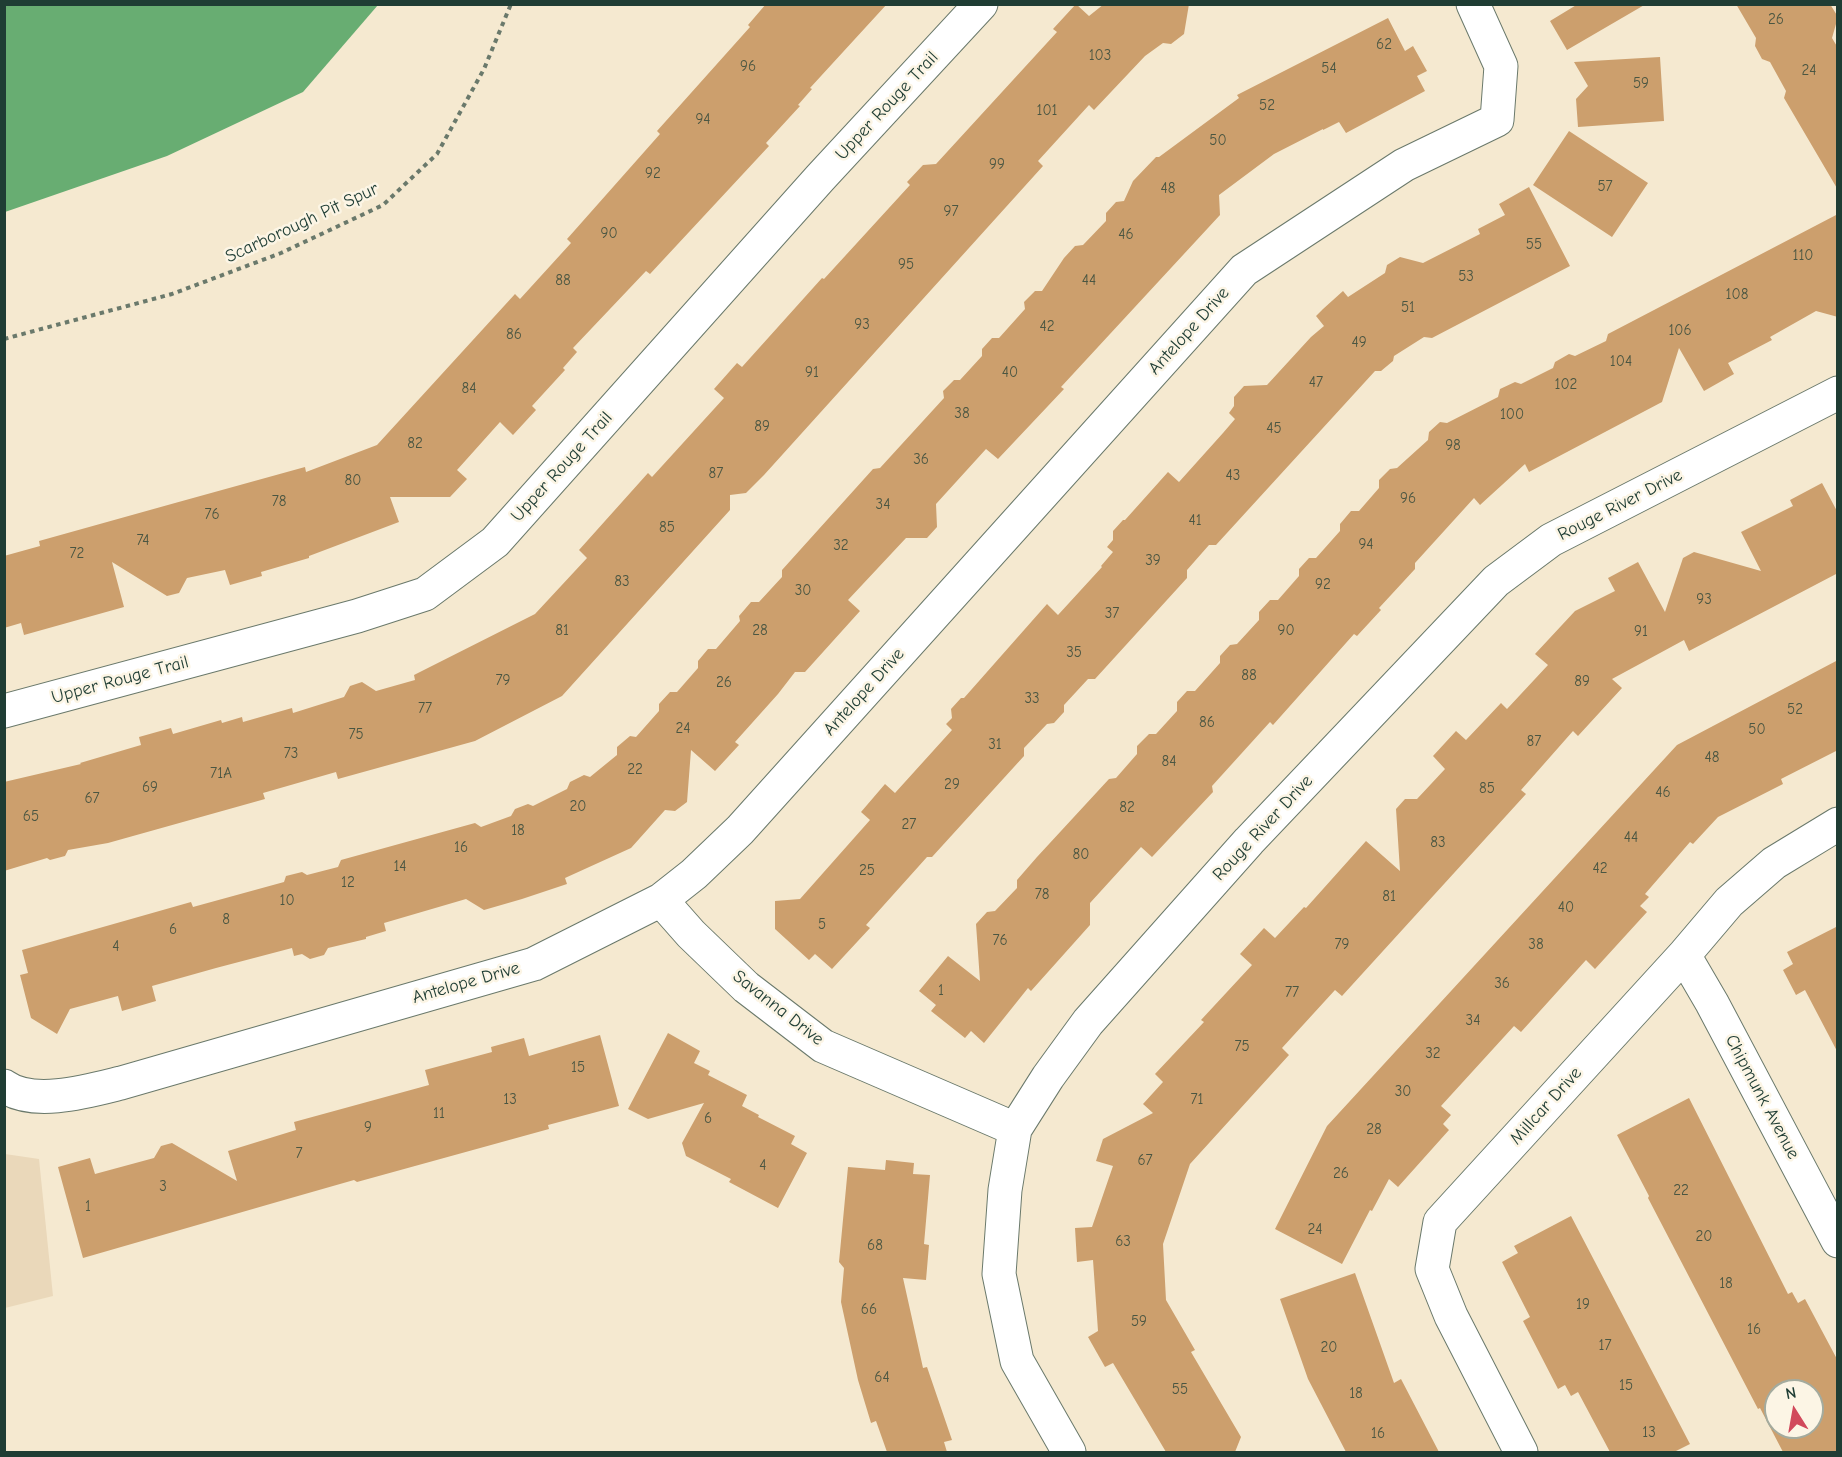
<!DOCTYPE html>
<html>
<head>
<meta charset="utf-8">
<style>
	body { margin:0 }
	#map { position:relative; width:1842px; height:1457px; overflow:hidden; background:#f5e9d0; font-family:"Comic Neue",sans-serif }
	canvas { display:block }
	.frame { position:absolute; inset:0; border:6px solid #1f3d34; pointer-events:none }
	.north { position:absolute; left:1764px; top:1379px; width:60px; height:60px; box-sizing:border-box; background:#fcf5e5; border:2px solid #a4ab9e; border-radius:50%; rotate:349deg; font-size:16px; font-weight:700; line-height:24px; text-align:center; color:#1f3d34 }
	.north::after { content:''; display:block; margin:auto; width:21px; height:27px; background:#d1495b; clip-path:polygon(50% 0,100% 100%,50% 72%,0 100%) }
</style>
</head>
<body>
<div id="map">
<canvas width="1842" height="1457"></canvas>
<div class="frame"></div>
<div class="north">N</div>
</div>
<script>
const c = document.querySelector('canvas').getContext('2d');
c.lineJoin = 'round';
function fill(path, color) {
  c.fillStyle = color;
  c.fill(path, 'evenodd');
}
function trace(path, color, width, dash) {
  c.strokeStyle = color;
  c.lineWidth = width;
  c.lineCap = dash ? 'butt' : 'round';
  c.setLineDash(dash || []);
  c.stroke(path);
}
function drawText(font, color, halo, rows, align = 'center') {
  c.font = font + ' "Comic Neue",sans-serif';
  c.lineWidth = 5;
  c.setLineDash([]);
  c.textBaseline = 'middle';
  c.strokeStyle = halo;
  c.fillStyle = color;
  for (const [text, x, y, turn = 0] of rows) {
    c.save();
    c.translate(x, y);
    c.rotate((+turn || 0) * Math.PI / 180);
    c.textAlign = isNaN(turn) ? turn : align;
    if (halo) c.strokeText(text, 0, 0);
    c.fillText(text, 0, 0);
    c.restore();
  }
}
fill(new Path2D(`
	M5,1154L39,1159L53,1296L5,1308Z`), '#ead8ba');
fill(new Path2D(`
	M4,5L5,4L378,5L303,92L167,156L5,212Z`), '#68ad72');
fill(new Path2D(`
	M766,4H887L810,88L812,89L798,105L800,106L766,143L769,146L650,274L646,271L573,348L577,352L563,368L565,370L532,406L536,410L513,435L500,422L457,470L467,479L450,497H390L399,522L309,556V558L261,572L262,576L230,585L225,570L187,578L179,593L167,596L112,562L124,607L24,635L21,623L4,628V556L40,546L39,541L175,503L305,467L306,472L377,445L515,294L520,299L571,243L567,239L660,134L657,131L750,27L748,25Z
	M1076,4L1089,16L1104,4H1189L1184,34L1171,44L1163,43L1145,56L1094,110L1089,105L1038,161L1043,166L764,475L746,493L730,495V510L562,696L475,741L338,779L336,772L263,793L265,799L108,843L68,850L65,856L50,860L47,858L4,871V782L81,764L80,763L141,745L139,737L171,728L173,734L221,720L222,723L242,717L243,722L292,708L293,713L344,697L350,686L362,682L376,691L415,680L414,675L535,614L587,558L579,550L648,473L652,477L724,398L714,389L737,363L742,367L822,278L824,279L910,185L907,182L923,165L936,164L1057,32L1053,29Z
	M1578,4H1646L1567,50L1550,21Z
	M1736,4H1830L1838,17L1832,38L1838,48V190L1784,98L1786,91L1770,62L1762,59L1755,46L1756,38Z
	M1388,18L1405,51L1413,46L1427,71L1417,76L1425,91L1346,133L1339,122L1323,130V129L1274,154L1219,195L1220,215L1061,387L1064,389L998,459L986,449L936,504L937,527L927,538H906L848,600L860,611L805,672H795L778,694L735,742L739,745L715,771L691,750L687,802L675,811L665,810L631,848L565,878L567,884L522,899L484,910L466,899L384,923L386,931L366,937V939L328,948L324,955L310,959L302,954L294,956L292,948L216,968L152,986L156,1001L122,1011L118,996L70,1009L57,1034L31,1018L20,975L28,973L22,950L191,902L193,907L284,882L286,876L302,872L307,875L338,867L341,860L475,823L481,827L511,816L515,809L528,804L533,806L567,789L570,782L584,775L590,777L617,755V747L630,736L636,737L659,711V704L670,692H677L698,668V661L708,649H716L740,621L739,616L751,602H759L782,577V570L873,469L880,468L944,398L943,391L954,380H960L982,356V349L992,338H999L1025,309L1024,302L1035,291H1042L1064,258L1075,246L1083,245L1106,221V213L1116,202L1124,201L1133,181L1156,157H1159L1239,98L1237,95Z
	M1660,57L1664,121L1578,127L1576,99L1588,86L1574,62Z
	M1569,131L1648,183L1612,237L1533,185Z
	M1529,187L1570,266L1432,338L1424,337L1394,356L1393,361L1381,371H1375L1216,545H1209L1187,570V578L1095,679H1088L1064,705V712L1054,723L1047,724L1024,748V756L932,857H927L866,925L870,928L832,969L815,954L809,960L775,929V901L800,899L870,820L861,812L885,784L895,793L952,730L946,724L952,718L951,709L961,698H964L1047,604L1058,615L1102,567L1101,566L1113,552L1107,547L1113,540V531L1123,520H1125L1168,472L1179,482L1223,433L1235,419L1229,413L1234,406V397L1244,386L1267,385L1311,337L1324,326L1316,316L1323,309L1343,291L1348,297L1385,273L1387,265L1400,257L1423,263L1480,234L1478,229L1505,215L1499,204Z
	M1838,214V317L1816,311L1770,337L1772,340L1728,363L1734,374L1704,391L1679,348L1662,402L1529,472L1525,464L1480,505L1474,498L1415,563V569L1379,608L1381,610L1357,636L1354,634L1273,725L1270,722L1212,786L1213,792L1152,857L1141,847L1090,903V925L1031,991L1028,988L984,1043L971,1031L965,1038L931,1011L936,1005L919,991L948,956L980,981L976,924L987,912L995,911L1017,888V880L1037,857L1109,779L1116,778L1137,754V746L1149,734H1156L1177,711V702L1187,691H1195L1220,663V656L1230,645L1237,644L1259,620V612L1270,600H1278L1299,576V569L1309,558H1316L1340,531V524L1351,511H1359L1379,488V480L1390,469L1397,468L1428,440L1429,432L1440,422L1447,423L1498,397L1500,389L1515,382L1521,384L1553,368L1555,362L1569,354L1575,356L1606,341L1608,334Z
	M1822,483L1838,513V573L1689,651L1684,640L1612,679L1622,688L1578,736L1573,731L1521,790L1526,794L1342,996L1335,990L1282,1048L1289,1055L1190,1164L1163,1244L1166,1300L1195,1350L1191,1352L1241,1437L1235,1452H1166L1113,1363L1105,1367L1088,1337L1098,1331L1093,1260L1077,1262L1075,1228L1092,1227L1113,1166L1096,1161L1103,1139L1153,1113L1143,1104L1163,1082L1155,1074L1204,1022L1201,1020L1252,965L1240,954L1264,928L1275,938L1304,907L1306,908L1366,841L1400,871L1396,809L1405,799H1417L1445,769L1433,756L1456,731L1466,740L1501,703L1507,709L1548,665L1535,654L1575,611L1615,591L1608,578L1638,562L1665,612L1683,558L1694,552L1761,571L1741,532L1793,506L1790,500Z
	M1838,660V750L1781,779L1783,784L1718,817L1693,844L1690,842L1645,894L1649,897L1640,906L1647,912L1595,969L1586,960L1521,1032L1514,1026L1441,1106L1451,1115L1443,1124L1449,1130L1398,1187L1389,1179L1372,1211L1370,1210L1342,1264L1275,1229L1327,1126L1677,745Z
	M1838,926V1053L1805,990L1796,995L1783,970L1793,964L1787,952Z
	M668,1033L700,1051L694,1063L710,1071L708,1075L747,1095L742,1106L759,1115L758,1117L795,1136L791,1144L807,1153L778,1208L729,1182L731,1179L686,1156L682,1143L704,1103L648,1119L628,1109Z
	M600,1035L619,1106L548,1125L549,1129L357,1182L354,1180L277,1202L83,1258L58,1167L90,1158L95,1174L154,1158L161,1146L172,1143L237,1181L228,1151L296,1130L294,1122L429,1085L425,1070L492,1052L491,1047L524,1038L529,1056Z
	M1689,1098L1788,1294L1792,1292L1798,1303L1805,1299L1838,1361V1452H1783L1760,1408L1758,1409L1648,1198L1649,1196L1617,1135ZM1776,1391H1812V1427H1776Z
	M886,1160L914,1163L913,1174L930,1175L924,1244L929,1245L926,1280L903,1278L923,1368L927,1367L952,1440L944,1442L947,1452H887L876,1421L871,1423L858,1380L841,1302L844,1268L839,1262L848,1167L885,1170Z
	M1571,1216L1690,1444L1674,1452H1610L1578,1392L1571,1396L1565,1385L1558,1389L1523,1321L1530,1317L1502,1262L1518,1253L1514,1246Z
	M1355,1273L1394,1383L1401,1379L1439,1452H1346L1308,1379L1280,1299Z`), '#cc9f6d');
const minor = new Path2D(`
	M4,711L357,616L425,594L495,542L820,178L981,4
	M661,900L691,934L746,987L823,1046L1015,1129
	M1684,955L1712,1003L1838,1241
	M4,1086C33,1107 89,1091 121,1083L534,964L661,900L694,874L740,830L1244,270L1404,165L1497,120L1501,66L1473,4
	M1069,1452L1017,1361L999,1274L1005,1190L1015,1129L1048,1077L1088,1022L1249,841L1496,581L1551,540L1838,393
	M1521,1452L1451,1316L1432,1269L1440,1222L1684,955L1729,902L1774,863L1838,824`);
trace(minor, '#6a796b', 35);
trace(new Path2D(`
	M4,339L172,294L281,253L383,205L437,154L484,69L511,4`), '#6a796b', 4, [4.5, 4.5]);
trace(minor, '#fff', 33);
drawText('15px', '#4a5642', null, [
	["26",1776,20],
	["62",1384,45],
	["103",1100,56],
	["96",748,67],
	["54",1329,69],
	["24",1809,71],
	["59",1641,84],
	["52",1267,106],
	["101",1047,111],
	["94",703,120],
	["50",1218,141],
	["99",997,165],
	["92",653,174],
	["57",1605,187],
	["48",1168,189],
	["97",951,212],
	["90",609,234],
	["46",1126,235],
	["55",1534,245],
	["110",1803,256],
	["95",906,265],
	["53",1466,277],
	["88",563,281],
	["44",1089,281],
	["108",1737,295],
	["51",1408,308],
	["93",862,325],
	["42",1047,327],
	["106",1680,331],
	["86",514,335],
	["49",1359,343],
	["104",1621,362],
	["91",812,373],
	["40",1010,373],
	["47",1316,383],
	["102",1566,385],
	["84",469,389],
	["38",962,414],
	["100",1512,415],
	["89",762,427],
	["45",1274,429],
	["82",415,444],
	["98",1453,446],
	["36",921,460],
	["87",716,474],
	["43",1233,476],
	["80",353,481],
	["96",1408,499],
	["78",279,502],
	["34",883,505],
	["76",212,515],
	["41",1195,521],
	["85",667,528],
	["74",143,541],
	["94",1366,545],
	["32",841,546],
	["72",77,554],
	["39",1153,561],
	["83",622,582],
	["92",1323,585],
	["30",803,591],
	["93",1704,600],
	["37",1112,614],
	["81",562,631],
	["28",760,631],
	["90",1286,631],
	["91",1641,632],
	["35",1074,653],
	["88",1249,676],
	["79",503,681],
	["89",1582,682],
	["26",724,683],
	["33",1032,699],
	["77",425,709],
	["52",1795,710],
	["86",1207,723],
	["24",683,729],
	["50",1757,730],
	["75",356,735],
	["87",1534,742],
	["31",995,745],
	["73",291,754],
	["48",1712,758],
	["84",1169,762],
	["22",635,770],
	["71A",221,774],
	["29",952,785],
	["69",150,788],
	["85",1487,789],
	["46",1663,793],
	["67",92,799],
	["20",578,807],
	["82",1127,808],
	["65",31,817],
	["27",909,825],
	["18",518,831],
	["44",1631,838],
	["83",1438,843],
	["16",461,848],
	["80",1081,855],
	["14",400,867],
	["42",1600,869],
	["25",867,871],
	["12",348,883],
	["78",1042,895],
	["81",1389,897],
	["10",287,901],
	["40",1566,908],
	["8",226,920],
	["5",822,925],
	["6",173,930],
	["76",1000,941],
	["79",1342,945],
	["38",1536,945],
	["4",116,947],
	["36",1502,984],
	["1",941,991],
	["77",1292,993],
	["34",1473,1021],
	["75",1242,1047],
	["32",1433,1054],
	["15",578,1068],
	["30",1403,1092],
	["13",510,1100],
	["71",1197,1100],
	["11",439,1114],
	["6",708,1119],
	["9",368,1128],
	["28",1374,1130],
	["7",299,1154],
	["67",1145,1161],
	["4",763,1166],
	["26",1341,1174],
	["3",163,1187],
	["22",1681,1191],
	["1",88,1207],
	["24",1315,1230],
	["20",1704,1237],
	["63",1123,1242],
	["68",875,1246],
	["18",1726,1284],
	["19",1583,1305],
	["66",869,1310],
	["59",1139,1322],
	["16",1754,1330],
	["17",1605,1346],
	["20",1329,1348],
	["64",882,1378],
	["15",1626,1386],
	["55",1180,1390],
	["18",1356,1394],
	["13",1649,1433],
	["16",1378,1434]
]);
drawText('18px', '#1f3d34', '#fcf5e5', [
	["Upper Rouge Trail",887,106,-47],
	["Scarborough Pit Spur",302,223,-25],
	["Antelope Drive",1189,331,-48],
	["Upper Rouge Trail",562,467,-48],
	["Rouge River Drive",1620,505,-27],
	["Upper Rouge Trail",120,680,-15],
	["Antelope Drive",864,692,-48],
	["Rouge River Drive",1263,828,-47],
	["Antelope Drive",466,983,-16],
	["Savanna Drive",778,1008,38],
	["Chipmunk Avenue",1762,1097,62],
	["Millcar Drive",1546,1106,-48]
]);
</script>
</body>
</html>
